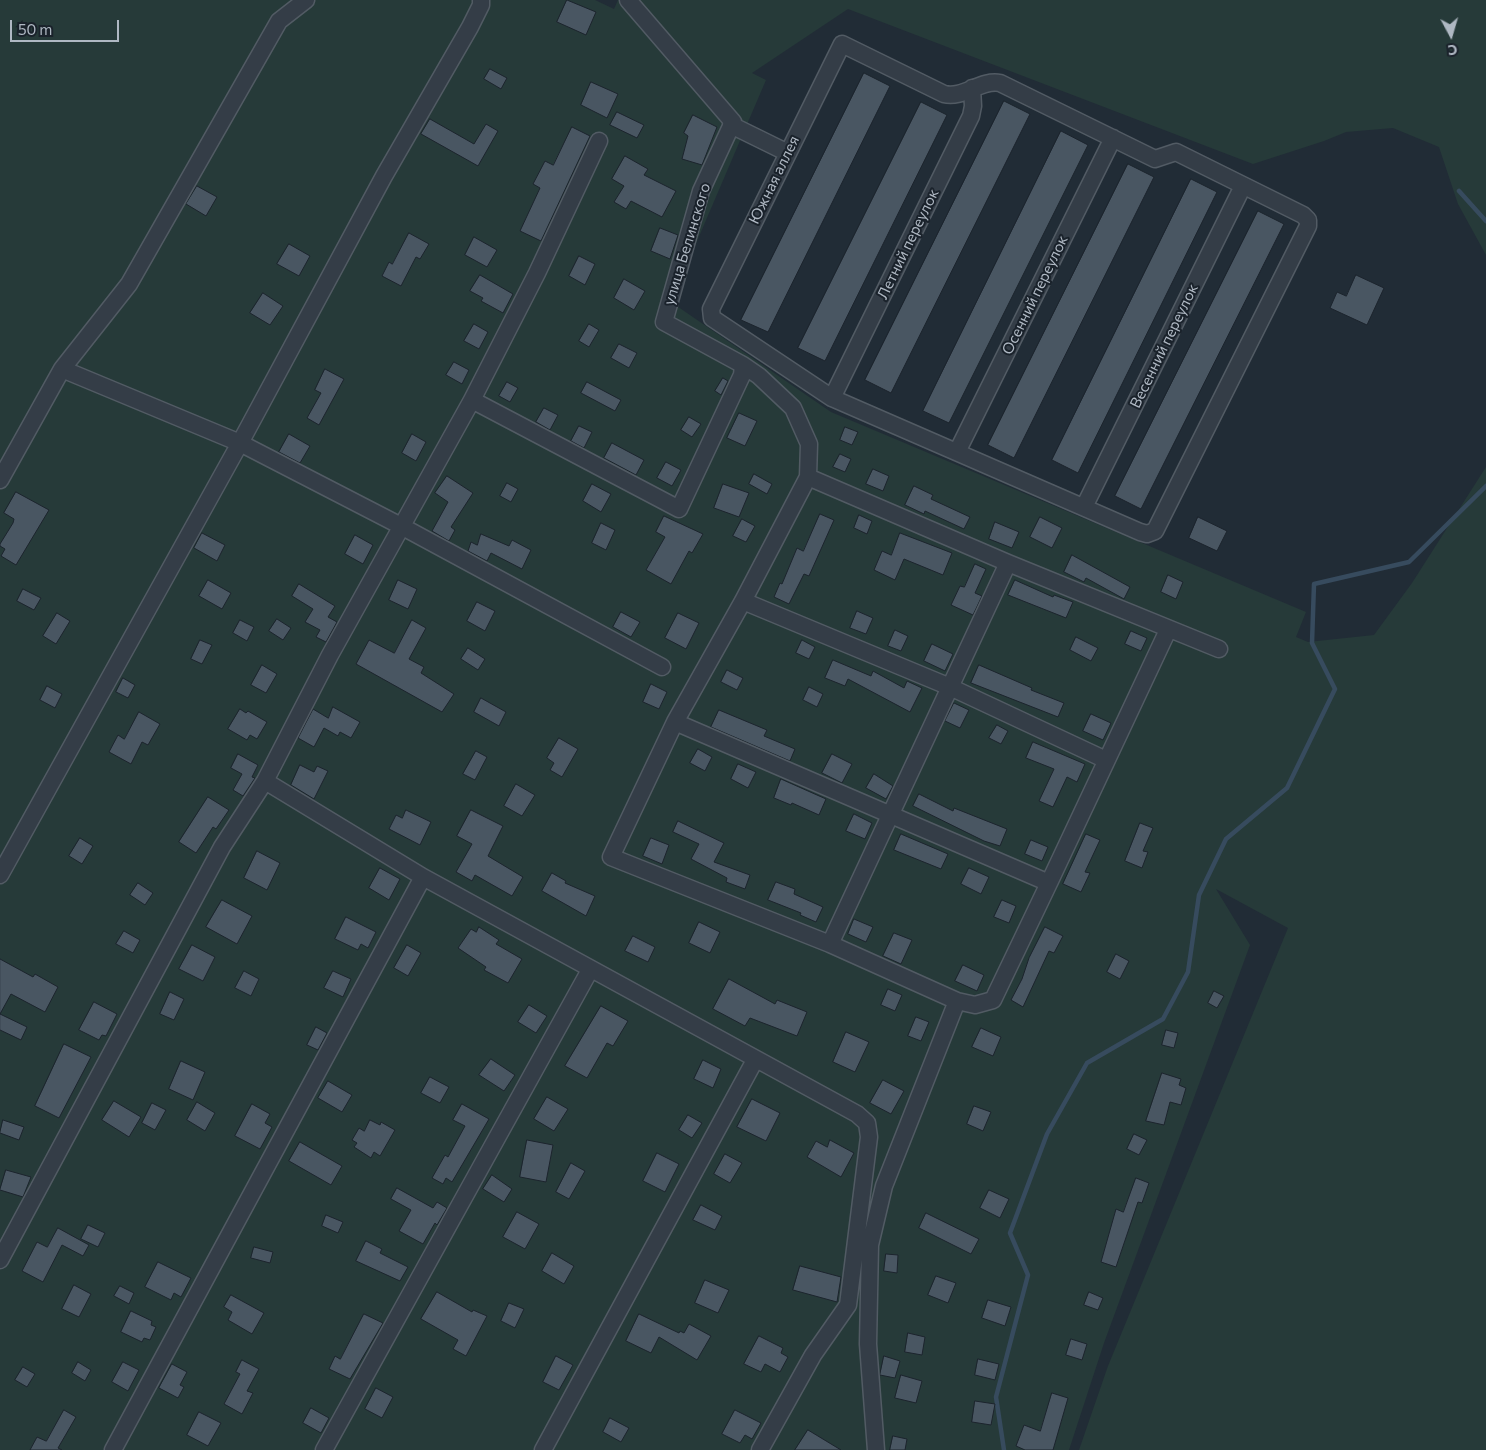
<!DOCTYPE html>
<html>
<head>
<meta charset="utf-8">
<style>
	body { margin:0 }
	#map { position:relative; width:1486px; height:1450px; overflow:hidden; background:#212c36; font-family:Commissioner,sans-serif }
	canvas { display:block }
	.north { position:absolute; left:1426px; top:10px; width:50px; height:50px; -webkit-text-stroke:4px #1a222b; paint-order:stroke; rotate:174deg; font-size:14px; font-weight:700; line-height:20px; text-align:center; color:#afb8c3 }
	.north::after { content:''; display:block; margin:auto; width:18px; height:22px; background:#afb8c3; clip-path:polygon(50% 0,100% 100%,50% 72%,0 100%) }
	.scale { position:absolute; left:10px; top:20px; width:109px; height:22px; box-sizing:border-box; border:2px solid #afb8c3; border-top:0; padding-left:6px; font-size:15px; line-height:18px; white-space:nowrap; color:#afb8c3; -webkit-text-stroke:4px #1a222b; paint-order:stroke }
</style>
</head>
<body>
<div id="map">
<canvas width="1486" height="1450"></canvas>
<div class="north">С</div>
<div class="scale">50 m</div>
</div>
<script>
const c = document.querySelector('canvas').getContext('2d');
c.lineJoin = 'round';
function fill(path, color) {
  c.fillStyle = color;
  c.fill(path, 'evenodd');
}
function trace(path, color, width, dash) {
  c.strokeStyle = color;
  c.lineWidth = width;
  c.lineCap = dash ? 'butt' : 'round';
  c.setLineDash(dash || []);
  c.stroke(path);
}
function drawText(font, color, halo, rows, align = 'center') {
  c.font = font + ' Commissioner,sans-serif';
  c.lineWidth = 4;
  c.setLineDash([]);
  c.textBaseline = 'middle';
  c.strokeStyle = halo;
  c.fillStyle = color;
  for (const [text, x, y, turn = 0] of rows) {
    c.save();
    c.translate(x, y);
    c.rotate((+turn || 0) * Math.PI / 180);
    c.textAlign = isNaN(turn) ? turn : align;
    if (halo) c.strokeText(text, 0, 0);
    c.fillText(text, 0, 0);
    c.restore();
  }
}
fill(new Path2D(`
	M0,0H595L614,9L618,0H1486V255L1458,204L1439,147L1393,128L1346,132L1324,141L1253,164L848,9L752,73L766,80L671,302L831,412L1306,612L1296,637L1308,642L1374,635L1412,583L1486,467V1450H1079L1108,1366L1288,928L1216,889L1250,945L1104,1343L1069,1450H0Z`), '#263a39');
trace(new Path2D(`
	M1459,191L1486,221
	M1004,1450L996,1397L1028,1275L1010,1233L1047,1134L1087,1063L1163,1019L1188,972L1199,895L1226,839L1287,788L1335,689L1312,643L1314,584L1409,562L1486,486`), '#374b5e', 4.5);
const building = new Path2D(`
	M567,0L596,12L586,35L557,22Z
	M490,69L507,78L501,89L484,79Z
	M864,73L890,86L768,332L741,320Z
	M591,82L618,94L607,118L581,105Z
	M1004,101L1030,114L891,393L865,380Z
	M921,102L947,115L825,361L798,348Z
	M617,112L644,125L637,138L610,125Z
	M693,115L717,127L702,165L682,159L688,136L684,133Z
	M430,119L474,144L486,124L498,131L478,166L421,134Z
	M572,127L590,136L541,241L520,231L540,188L533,184L545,161L553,165Z
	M1061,131L1088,145L949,423L923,411Z
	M625,156L648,169L644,175L676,191L662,217L631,201L626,209L614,202L624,186L612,179Z
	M1128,164L1154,177L1014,458L988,445Z
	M1191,179L1217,192L1078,473L1052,460Z
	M197,186L217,197L206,216L186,204Z
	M1258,211L1284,224L1141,509L1115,496Z
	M660,228L678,235L670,259L651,251Z
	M409,233L429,244L420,259L416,257L401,286L382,276L389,262L392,264Z
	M474,237L497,250L487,267L465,255Z
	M289,244L310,256L299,276L277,264Z
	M579,256L595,264L585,285L569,276Z
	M480,275L513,294L503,313L481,301L483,298L470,291Z
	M1356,275L1384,288L1367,325L1330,308L1337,292L1346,296Z
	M624,279L645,291L634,310L614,298Z
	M263,293L283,306L270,325L250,313Z
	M474,324L488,332L479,349L464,341Z
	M589,324L599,330L589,347L579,341Z
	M619,344L637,353L629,368L611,358Z
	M454,362L469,370L462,384L446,375Z
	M325,369L344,379L319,425L307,418L321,393L315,390Z
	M723,378L728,381L721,395L715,391Z
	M507,382L518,388L510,402L499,396Z
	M587,382L621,400L615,411L581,393Z
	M544,408L558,415L550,430L536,422Z
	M739,413L757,421L745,446L727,438Z
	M689,417L701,424L692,437L681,430Z
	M579,426L592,432L584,448L571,441Z
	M845,427L858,432L852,445L840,440Z
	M289,434L310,446L300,463L279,452Z
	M412,434L426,442L416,461L402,453Z
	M612,443L644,460L636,475L604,458Z
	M840,454L851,459L845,472L833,467Z
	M666,462L681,470L672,486L657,478Z
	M873,469L889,476L883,491L866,484Z
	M754,474L772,484L767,494L749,484Z
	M447,476L473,493L451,527L455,530L449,541L432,531L448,502L435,493Z
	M507,483L518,489L511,502L500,496Z
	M592,484L611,494L601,512L583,501Z
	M723,484L749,493L739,517L714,508Z
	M914,486L933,495L931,499L970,517L964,529L925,511L924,514L905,505Z
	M16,492L49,510L16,565L1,556L5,549L0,546V544L13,523L14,519L4,513Z
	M820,514L834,520L809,576L804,574L789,604L774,597L780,583L782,584L797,548L803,551Z
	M859,515L872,521L867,534L854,528Z
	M664,516L703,534L692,553L689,551L671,584L646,570L665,537L656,532Z
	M1040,517L1062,528L1052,548L1030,537Z
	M1198,517L1227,531L1217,551L1189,538Z
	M742,519L755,526L746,542L733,536Z
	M995,522L1019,532L1012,548L989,539Z
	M601,523L615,530L606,550L592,543Z
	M202,533L225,545L217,561L194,548Z
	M900,533L952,553L943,575L904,559L895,580L874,570L882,551L891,555Z
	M481,534L509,546L512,540L531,550L522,569L491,553L487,561L468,551L471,542L477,545Z
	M355,535L373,545L363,564L345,554Z
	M1072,555L1130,587L1124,599L1086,578L1084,582L1064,572Z
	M975,564L986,569L975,593L982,596L973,615L951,605L960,586L964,587Z
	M1168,575L1183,582L1176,599L1161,592Z
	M208,580L231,593L222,609L199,596Z
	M398,580L417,589L408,609L389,600Z
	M1015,580L1053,597L1054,595L1073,602L1066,618L1008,595Z
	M299,584L335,606L328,617L337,622L326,642L316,637L320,630L305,622L313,609L292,596Z
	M23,589L41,598L34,610L17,601Z
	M477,602L495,611L485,631L467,621Z
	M857,611L873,618L866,634L850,628Z
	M621,612L640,622L631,637L613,627Z
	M57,613L70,621L56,644L43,636Z
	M678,613L699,623L686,649L665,638Z
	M277,619L291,628L283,640L269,631Z
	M240,620L254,627L247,641L233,633Z
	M412,620L426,628L409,659L424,667L421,673L454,694L442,712L356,664L369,640L394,653Z
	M895,630L908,636L901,651L888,646Z
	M1131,631L1147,638L1141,651L1125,644Z
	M1076,637L1098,648L1091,661L1070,650Z
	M200,640L212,645L202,664L191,659Z
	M802,640L815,647L809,659L796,653Z
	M932,644L953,654L945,671L924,661Z
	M468,648L485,659L478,670L461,659Z
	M833,660L871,676L873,671L904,688L907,681L922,688L910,712L848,679L845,686L825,678Z
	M262,665L277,674L266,693L251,685Z
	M979,665L1032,688L1031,690L1064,703L1058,717L971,683Z
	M727,670L743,678L737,690L721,682Z
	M123,678L135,685L128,698L116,692Z
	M651,684L667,692L659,709L643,702Z
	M47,686L62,694L55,708L40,700Z
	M809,687L823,694L817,707L803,700Z
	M481,698L506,712L499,726L474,712Z
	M954,703L969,710L960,728L945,721Z
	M333,707L360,722L351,738L340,732L338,736L324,728L314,747L298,738L313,709L328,718Z
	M240,709L246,713L248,711L267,722L257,739L250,735L247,740L228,729Z
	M719,710L767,730L764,736L795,749L790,761L711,727Z
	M139,712L160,724L148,745L142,742L131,764L109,752L118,735L124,739Z
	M1091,714L1111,723L1103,740L1083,731Z
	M997,725L1008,731L1001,744L989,738Z
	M559,738L578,749L562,777L550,770L554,763L547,758Z
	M1033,742L1085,764L1077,782L1067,777L1053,807L1039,801L1054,769L1026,758Z
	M698,749L712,757L705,771L690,763Z
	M476,751L487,757L475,780L463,774Z
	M238,754L258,765L252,777L255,778L243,796L233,790L242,774L231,768Z
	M832,754L852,764L842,783L822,773Z
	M738,764L756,772L748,788L731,779Z
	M300,765L314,772L317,766L328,771L314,799L291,785Z
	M874,774L893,786L886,799L866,788Z
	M781,779L826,799L819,815L792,803L791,805L774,798Z
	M516,784L535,795L522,816L504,806Z
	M919,794L953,811L954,808L1007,829L1000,846L984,841L913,806Z
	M208,797L229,810L216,829L213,827L196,853L179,842Z
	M406,810L431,822L420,845L389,829L396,815L402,818Z
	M471,810L503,826L488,856L523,877L512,896L475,875L472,881L456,872L472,844L457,836Z
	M854,814L872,823L865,839L846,831Z
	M678,821L724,843L714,862L750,875L745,889L726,882L727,878L691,859L699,844L673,832Z
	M1140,823L1153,828L1143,851L1148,852L1142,868L1125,861Z
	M901,834L948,854L941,869L894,850Z
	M1086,834L1100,840L1085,872L1090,873L1081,892L1063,884Z
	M80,838L93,846L82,864L69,856Z
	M651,838L669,845L662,864L643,856Z
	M1031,840L1048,847L1042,861L1025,854Z
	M257,851L280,863L267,890L244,878Z
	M380,868L400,879L389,900L369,888Z
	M969,868L989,877L981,894L961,884Z
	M552,873L566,881L565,883L595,896L586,916L542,891Z
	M776,882L795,889L794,894L823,907L816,922L800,915L801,913L768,900Z
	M138,883L153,893L145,905L130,895Z
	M222,900L252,916L237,944L206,927Z
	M1002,900L1016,906L1009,923L994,917Z
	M346,917L376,932L368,948L361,944L358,950L335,939Z
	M854,919L873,927L866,942L848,934Z
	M699,922L720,932L710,953L689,943Z
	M479,927L499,940L496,944L522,959L508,983L484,970L486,967L458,948L471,929L476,932Z
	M1045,927L1063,936L1054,953L1049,951L1023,1007L1011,1000L1022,979L1029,958Z
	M124,931L140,940L133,953L116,944Z
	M894,933L912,940L901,964L883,956Z
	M633,936L655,947L648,962L625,951Z
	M192,945L215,957L203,981L179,969Z
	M407,945L421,953L408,976L394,968Z
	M1116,954L1129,961L1120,979L1107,972Z
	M0,959L33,977L35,974L58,987L45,1012L11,994L0,1014L27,1027L21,1040L0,1030Z
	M963,965L984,975L977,991L955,981Z
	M244,971L259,979L251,996L235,988Z
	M333,971L351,979L343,997L324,988Z
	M729,979L775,1004L777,1000L807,1012L797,1036L750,1018L745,1026L713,1009Z
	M888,989L902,995L895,1011L881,1005Z
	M1214,991L1224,996L1217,1008L1208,1003Z
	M170,992L184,999L174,1020L160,1014Z
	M94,1002L117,1014L106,1036L102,1035L99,1040L79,1030Z
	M529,1005L547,1016L536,1033L518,1022Z
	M601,1006L628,1021L613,1046L607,1043L587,1078L565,1066Z
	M916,1017L929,1022L921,1041L908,1036Z
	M316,1027L327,1033L318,1050L307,1045Z
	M981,1028L1001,1037L993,1056L972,1047Z
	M1166,1030L1178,1033L1174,1048L1162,1045Z
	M846,1032L869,1042L855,1072L833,1062Z
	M64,1044L91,1057L59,1118L35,1106Z
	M491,1059L515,1075L504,1091L479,1075Z
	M703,1060L721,1069L713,1088L694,1079Z
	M181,1061L205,1072L193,1100L169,1089Z
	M1162,1073L1181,1079L1179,1085L1186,1088L1181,1105L1170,1102L1164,1125L1146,1121Z
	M430,1077L449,1087L440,1103L421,1093Z
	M883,1080L904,1091L891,1114L870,1103Z
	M328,1081L352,1095L342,1112L318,1098Z
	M547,1097L568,1109L554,1131L534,1119Z
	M752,1099L780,1113L766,1141L737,1127Z
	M114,1101L141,1117L129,1137L102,1120Z
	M197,1102L215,1113L205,1131L187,1120Z
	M152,1103L166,1110L155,1130L142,1123Z
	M252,1104L270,1114L265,1123L272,1127L260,1149L235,1136Z
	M462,1104L489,1119L452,1182L446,1178L443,1184L432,1178L445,1155L448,1157L465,1126L453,1120Z
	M974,1106L991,1112L983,1131L967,1124Z
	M688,1115L702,1123L692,1138L679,1130Z
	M3,1120L24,1127L19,1140L0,1133Z
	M370,1120L380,1125L381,1122L395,1130L380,1156L374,1152L371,1158L354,1147L357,1143L352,1140L359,1128L364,1131Z
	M1134,1134L1147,1140L1139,1155L1127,1149Z
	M527,1140L553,1145L546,1182L520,1177Z
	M830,1140L854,1153L841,1177L807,1157L816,1141L827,1147Z
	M300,1142L342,1166L331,1185L289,1161Z
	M657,1153L679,1164L665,1192L643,1181Z
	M725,1154L742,1163L730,1183L714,1174Z
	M571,1163L585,1171L569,1199L556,1192Z
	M6,1170L31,1177L23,1197L0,1190Z
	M492,1175L512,1189L504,1202L483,1189Z
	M1136,1178L1149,1183L1142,1203L1138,1202L1116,1267L1101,1262L1116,1209L1123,1212Z
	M397,1188L433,1208L437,1202L447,1208L437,1225L435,1223L423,1244L399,1231L411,1210L391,1199Z
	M989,1190L1009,1199L1000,1218L980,1208Z
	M701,1205L722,1216L715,1230L693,1220Z
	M517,1212L539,1224L525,1249L503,1237Z
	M926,1213L979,1239L971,1254L919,1228Z
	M326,1215L343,1222L338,1233L322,1226Z
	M88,1225L105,1233L98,1247L81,1239Z
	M58,1228L89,1245L83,1256L62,1245L43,1282L22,1271L37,1242L47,1247Z
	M366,1241L382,1249L380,1253L408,1267L400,1281L356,1261Z
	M254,1247L273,1252L270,1263L251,1258Z
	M552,1253L574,1266L564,1284L542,1271Z
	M886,1254L898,1255L897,1273L884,1271Z
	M158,1262L191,1278L181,1297L174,1293L171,1300L145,1287Z
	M800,1266L841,1277L837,1302L793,1290Z
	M936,1276L956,1283L948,1303L928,1295Z
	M705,1280L729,1290L718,1313L695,1303Z
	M74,1285L91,1294L79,1317L62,1309Z
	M120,1286L134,1293L129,1304L114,1296Z
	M437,1292L472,1312L473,1310L487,1316L466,1356L453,1349L458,1340L421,1319Z
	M1089,1292L1103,1298L1098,1310L1084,1305Z
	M231,1295L264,1313L252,1334L228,1320L232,1312L224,1307Z
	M988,1300L1011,1307L1005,1326L982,1318Z
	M509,1303L524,1309L515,1328L501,1321Z
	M131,1311L152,1321L151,1325L156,1327L150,1340L144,1338L142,1342L121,1332Z
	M364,1314L383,1323L350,1379L329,1369L335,1356L340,1359Z
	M639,1314L679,1333L680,1331L684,1333L689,1324L711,1336L697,1360L659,1337L651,1353L626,1341Z
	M908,1333L925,1337L922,1355L905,1352Z
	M759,1336L783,1348L781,1353L788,1357L780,1372L765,1364L761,1372L744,1364Z
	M1071,1339L1087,1344L1082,1360L1066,1355Z
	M556,1356L573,1365L559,1390L543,1382Z
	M884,1356L900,1361L895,1378L880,1375Z
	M978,1359L999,1364L995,1380L975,1375Z
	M242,1360L259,1369L247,1391L253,1393L242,1414L224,1404L240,1374L236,1372Z
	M78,1362L91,1370L85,1381L72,1373Z
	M123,1362L139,1370L128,1391L112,1382Z
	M172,1364L187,1372L180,1385L184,1387L178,1398L159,1388Z
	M23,1367L35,1374L27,1387L15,1380Z
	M901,1375L922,1381L916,1403L895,1398Z
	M376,1388L393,1397L382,1418L365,1409Z
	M1052,1393L1068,1398L1053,1450H1025L1016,1446L1024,1425L1040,1431Z
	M975,1401L995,1404L991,1425L972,1422Z
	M311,1408L329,1418L321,1433L303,1423Z
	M64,1410L76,1417L58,1448L62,1450H30L37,1437L46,1441Z
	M735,1410L761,1423L752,1439L745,1435L740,1443L722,1434Z
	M199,1412L221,1423L208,1446L187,1435Z
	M610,1418L629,1428L621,1442L603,1432Z
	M808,1430L841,1450H795Z
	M893,1436L907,1439L905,1450H890Z`);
fill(building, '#495662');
trace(building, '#1c242d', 1);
const street = new Path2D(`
	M842,44L944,94C963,99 981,79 1000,83L1155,159L1176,152L1303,215L1308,220V226L1155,531L1147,534L1140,532L832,398L712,318L711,309Z
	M731,125L788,153
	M743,365L759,376L793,408L809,444L808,477L1008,563L1219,649
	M62,369L129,284L279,21L306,0
	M832,398L971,116L973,106L972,88
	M472,400L679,509L742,375L743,365L664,322L701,191L733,122L628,0
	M957,452L1113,138
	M808,477L743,601L675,722L611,857L830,944L1008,563
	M0,480L62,369L240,443L401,526L662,667
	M1084,507L1243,186
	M743,601L950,687L1106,760
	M675,722L1049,883L993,1000L975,1005L957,1001L830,944
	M265,781L423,877L857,1114L867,1123L869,1137L848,1305L813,1355L760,1450
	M0,875L240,443L384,176L470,27L481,5V0
	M1049,883L1168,630
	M0,1260L222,847L265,781L330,655L472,400L537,273L599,141
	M113,1450L423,877
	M324,1450L590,970
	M543,1450L755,1060
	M876,1450L868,1344L870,1245L884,1186L957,1001`);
trace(street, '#525b64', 19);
trace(street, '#343d47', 16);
drawText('15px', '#afb8c3', '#1a222b', [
	["Южная аллея",774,180,-64],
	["улица Белинского",687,244,-73],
	["Летний переулок",908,244,-64],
	["Осенний переулок",1035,295,-64],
	["Весенний переулок",1164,346,-64]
]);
</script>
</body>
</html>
